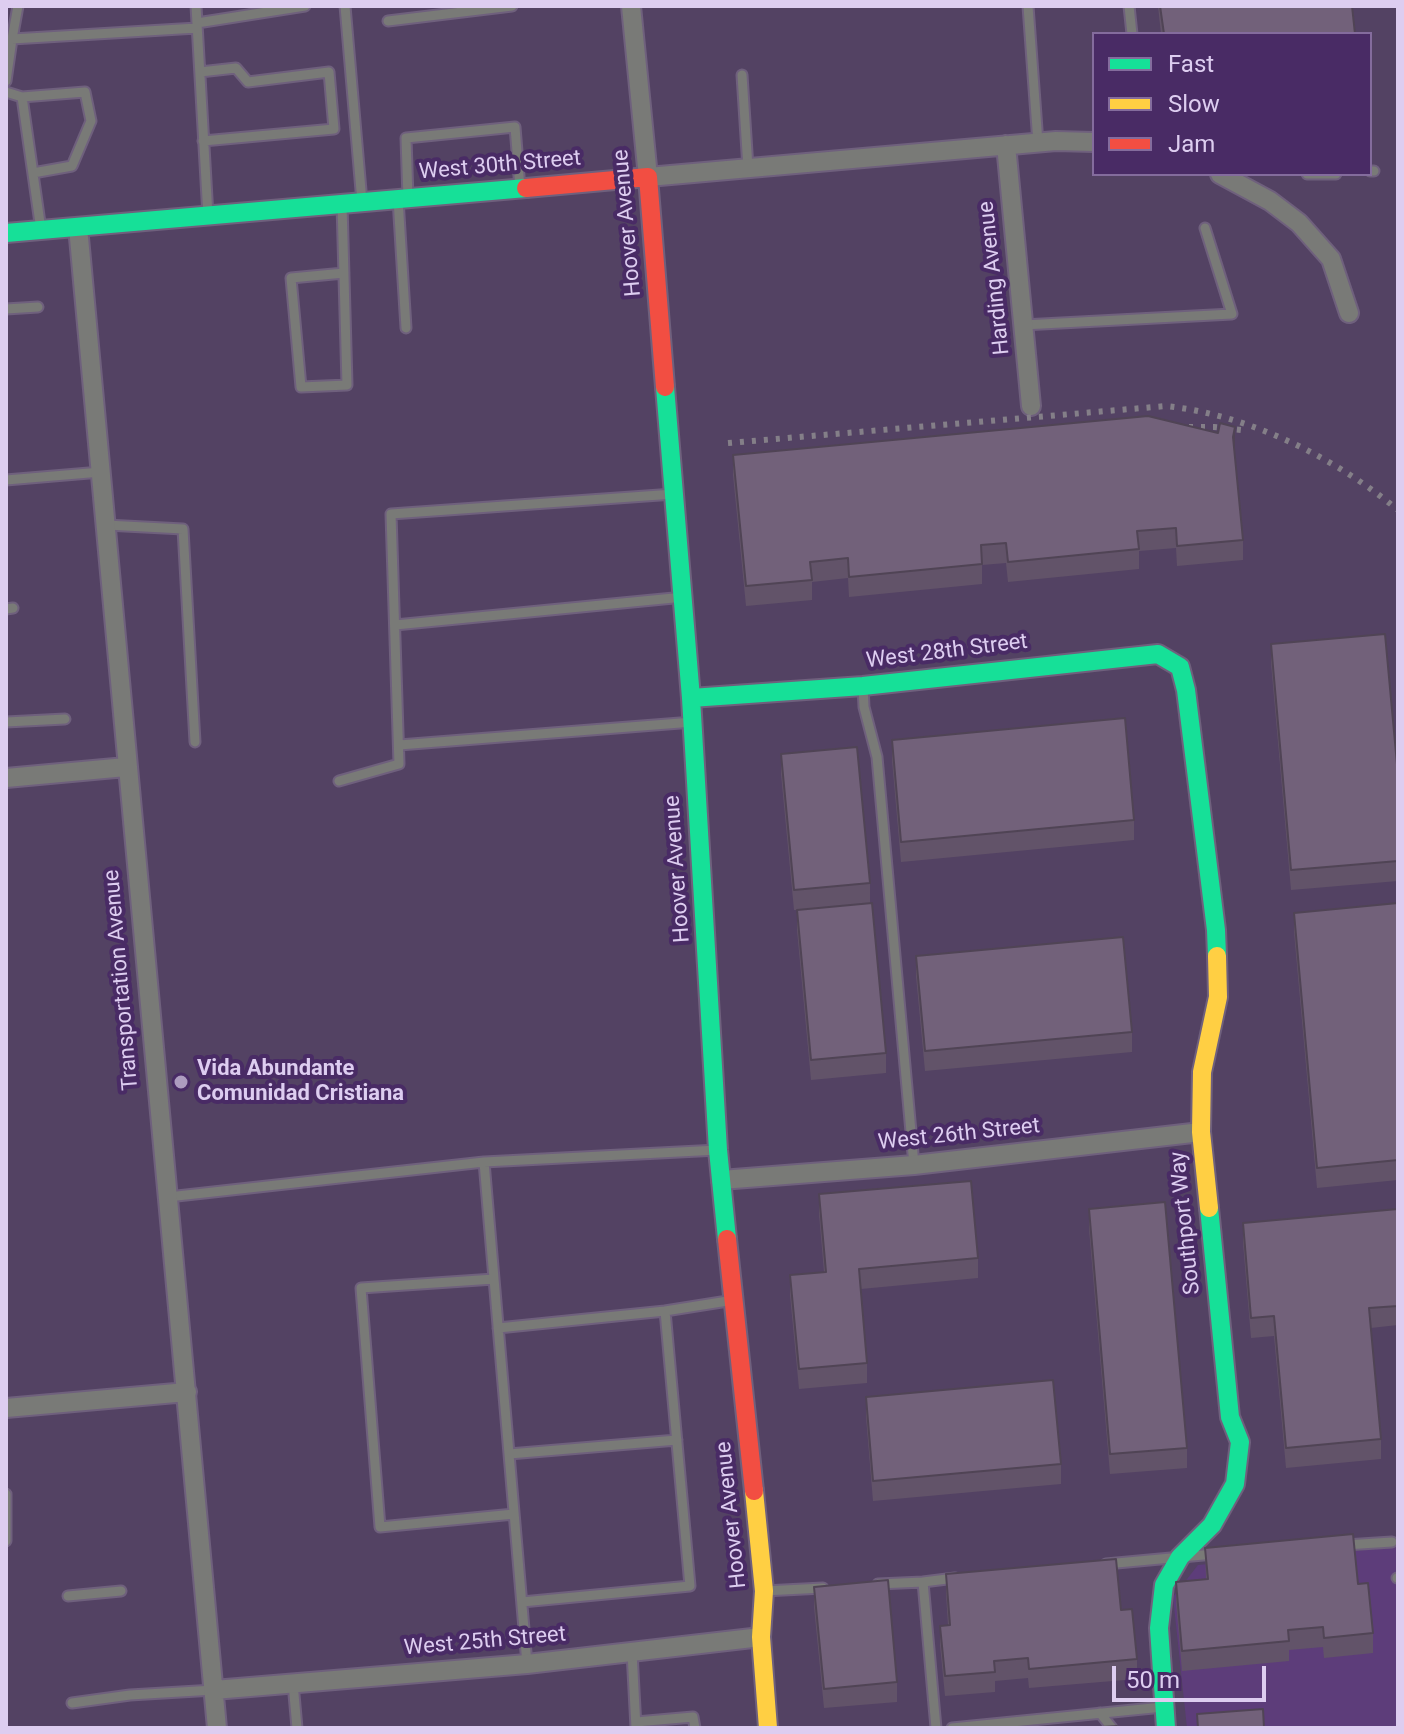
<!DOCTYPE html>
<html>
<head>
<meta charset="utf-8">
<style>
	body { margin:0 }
	#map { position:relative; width:1404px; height:1734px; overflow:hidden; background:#534263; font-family:Roboto,sans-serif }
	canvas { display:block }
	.frame { position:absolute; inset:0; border:8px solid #ddcdf0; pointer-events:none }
	.legend { position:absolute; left:1092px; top:32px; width:280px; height:144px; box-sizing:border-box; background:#492b65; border:2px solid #846c9d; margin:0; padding:10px 14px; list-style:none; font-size:24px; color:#ddcdf0 }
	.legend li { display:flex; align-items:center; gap:16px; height:40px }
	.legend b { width:40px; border:2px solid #846c9d }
	.scale { position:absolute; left:1112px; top:1666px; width:154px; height:36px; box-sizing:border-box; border:4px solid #ddcdf0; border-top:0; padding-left:10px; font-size:24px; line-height:28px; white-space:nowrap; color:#ddcdf0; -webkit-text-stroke:6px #492b65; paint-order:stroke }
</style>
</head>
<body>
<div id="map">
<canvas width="1404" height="1734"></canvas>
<div class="frame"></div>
<ul class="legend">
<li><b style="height:10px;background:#16e098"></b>Fast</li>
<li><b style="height:10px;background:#ffcf43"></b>Slow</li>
<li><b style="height:10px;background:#f24e42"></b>Jam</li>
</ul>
<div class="scale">50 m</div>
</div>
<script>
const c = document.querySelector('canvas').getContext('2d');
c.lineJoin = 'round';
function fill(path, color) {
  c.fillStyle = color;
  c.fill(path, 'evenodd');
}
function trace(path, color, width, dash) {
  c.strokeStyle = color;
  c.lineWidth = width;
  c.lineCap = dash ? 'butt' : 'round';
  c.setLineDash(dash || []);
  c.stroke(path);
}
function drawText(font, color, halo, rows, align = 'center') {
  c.font = font + ' Roboto,sans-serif';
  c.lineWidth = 8;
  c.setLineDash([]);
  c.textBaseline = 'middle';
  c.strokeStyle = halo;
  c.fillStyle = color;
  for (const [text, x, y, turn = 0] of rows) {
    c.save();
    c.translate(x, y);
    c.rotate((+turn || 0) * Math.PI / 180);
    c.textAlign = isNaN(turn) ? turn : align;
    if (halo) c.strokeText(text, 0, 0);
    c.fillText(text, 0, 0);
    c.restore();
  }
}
fill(new Path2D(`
	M1398,1547V1728H1187L1173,1597L1198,1565Z`), '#5d3d7a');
const lane = new Path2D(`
	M18,6L12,39L197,28
	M196,6L208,216
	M345,6L362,202
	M1028,6L1038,143
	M1129,6L1132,34
	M388,21L512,6
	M197,23L305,6
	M200,72L236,68L248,82L329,72L334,129L203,141
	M742,75L748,168
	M6,81L12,39
	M6,92L22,97
	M1370,171H1374
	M33,173L72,166L91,121L85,92L22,97L41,230
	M1307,174H1336
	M408,198L406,138L515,127L520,188
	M398,199L406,328
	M342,204L347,385L301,387L291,278L344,273
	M6,309L38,307
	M1023,325L1232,314L1205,228
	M6,480L101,472
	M106,525L183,529L195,742
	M6,609L13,608
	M395,625L684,597
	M863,686L864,707L877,757L914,1165
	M6,722L65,719
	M399,745L693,722
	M339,781L399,764L391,514L674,494
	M484,1162L527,1664
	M168,1197L484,1162L718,1150
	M494,1279L361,1288L380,1527L514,1514
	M498,1328L665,1311
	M509,1454L677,1440
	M6,1494V1541
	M1345,1545L1392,1542
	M1106,1564L1214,1554
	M1397,1578H1398
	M923,1582L955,1578
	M878,1584L923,1582L936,1728
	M764,1591L823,1588
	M68,1596L121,1591
	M522,1602L690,1586L665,1311L734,1300
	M632,1652L636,1728
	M293,1683L297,1728
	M72,1703L130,1695L214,1690
	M1100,1713L1112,1728
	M636,1722L693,1717L695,1728
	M952,1728L1163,1707`);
const street = new Path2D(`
	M631,6L648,177L1056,141L1094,142
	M1006,145L1031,406
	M1220,174L1270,201L1299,223L1331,259L1349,313
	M78,227L217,1728
	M6,778L126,767
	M721,1180L914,1165L1201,1132
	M6,1408L187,1392
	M214,1690L527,1664L761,1637`);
const fast = new Path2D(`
	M6,233L526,188
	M665,387L691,698L718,1150L727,1239
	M691,698L863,686L1158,654L1180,667L1186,690L1216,930L1217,956
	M1166,1728L1159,1628L1164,1585L1180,1557L1212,1525L1235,1484L1240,1442L1230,1417L1209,1208`);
const slow = new Path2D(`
	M1209,1208L1201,1132L1202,1072L1218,997L1217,956
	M754,1491L764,1591L761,1637L768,1728`);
const jam = new Path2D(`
	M526,188L648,177L665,387
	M727,1239L754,1491`);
trace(lane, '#6f607d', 13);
trace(street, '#6f607d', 22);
trace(fast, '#6f607d', 22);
trace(slow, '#6f607d', 22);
trace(jam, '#6f607d', 22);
trace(lane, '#797a77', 9);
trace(street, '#797a77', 18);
trace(fast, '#16e098', 18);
trace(slow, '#ffcf43', 18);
trace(jam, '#f24e42', 18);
trace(new Path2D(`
	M1165,427H1214L1241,430
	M728,443L1166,406C1249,415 1334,457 1398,510`), '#847f88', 6, [4, 8]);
fill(new Path2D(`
	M1158,6H1352L1355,34H1161Z
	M1235,447L1234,452L1243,540V560L1177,566L1176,548L1139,551V569L1008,582L1006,563L982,565V584L849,597L848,578L812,582V600L746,606L733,475V455Z
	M1271,644L1398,775V881L1291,890L1271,663Z
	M892,740L1134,820V840L901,862L892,760Z
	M781,754L870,883V903L886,1053V1073L811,1080L797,930V910H794L781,774Z
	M1398,903V1180L1317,1188L1294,932V913Z
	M916,956L1132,1032V1052L925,1071L916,976Z
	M819,1194L978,1258V1278L861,1289L867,1363V1383L799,1389L790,1295V1275L824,1272L819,1214Z
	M1089,1209L1187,1448V1468L1110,1474L1089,1229Z
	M1398,1209V1325L1371,1328L1381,1439V1459L1286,1468L1274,1336L1251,1338L1243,1243V1223Z
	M866,1397L1061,1464V1484L873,1501L866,1417Z
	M1205,1548L1358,1584L1373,1633V1653L1324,1658L1323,1647L1289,1650V1661L1182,1671L1176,1602V1582L1206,1579Z
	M946,1574L1121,1610L1137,1659V1679L1029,1688L1028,1678L995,1681V1692L945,1696L940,1645V1626L948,1625L946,1594Z
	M814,1587L897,1682V1702L824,1708L814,1607Z`), '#625369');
fill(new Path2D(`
	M1235,427V447L1233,457V437Z`), '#504455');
const building = new Path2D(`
	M1160,6H1352L1355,34H1164Z
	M1148,416L1218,433L1220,423L1235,427L1233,437L1243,540L1177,546L1176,528L1137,531L1139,549L1008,562L1006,543L981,545L982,564L849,577L848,558L810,562L812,580L746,586L733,455Z
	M1385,634L1398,775V861L1291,870L1271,644Z
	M1125,718L1134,820L901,842L892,740Z
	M857,747L870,883L794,890L781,754Z
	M872,903L886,1053L811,1060L797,910Z
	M1398,903V1160L1317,1168L1294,913Z
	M1123,937L1132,1032L925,1051L916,956Z
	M971,1181L978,1258L859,1269L867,1363L799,1369L790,1275L826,1272L819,1194Z
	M1165,1202L1187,1448L1110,1454L1089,1209Z
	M1398,1209V1306L1369,1308L1381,1439L1286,1448L1274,1316L1251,1318L1243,1223Z
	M1053,1380L1061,1464L873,1481L866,1397Z
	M1353,1534L1358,1584L1368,1583L1373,1633L1324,1638L1323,1627L1288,1630L1289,1641L1182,1651L1176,1582L1208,1579L1205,1548Z
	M1116,1559L1121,1610L1132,1609L1137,1659L1029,1669L1028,1658L994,1661L995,1672L945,1676L940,1626L950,1625L946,1574Z
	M888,1580L897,1682L824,1689L814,1587Z
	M1263,1709L1264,1728H1198L1197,1714Z
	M1117,1726V1728H1088Z`);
fill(building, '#72617a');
trace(building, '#504455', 2);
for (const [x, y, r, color] of [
	[181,1082,8,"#ad9cbf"]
]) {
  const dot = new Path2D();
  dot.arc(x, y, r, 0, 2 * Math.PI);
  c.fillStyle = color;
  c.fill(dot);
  trace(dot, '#492b65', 3);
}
drawText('22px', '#ddcdf0', '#492b65', [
	["West 30th Street",500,166,-5],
	["Hoover Avenue",628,223,-95],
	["Harding Avenue",995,278,-96],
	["West 28th Street",947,652,-7],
	["Hoover Avenue",678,869,-94],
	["Transportation Avenue",122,980,-95],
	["West 26th Street",959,1135,-6],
	["Southport Way",1186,1223,-96],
	["Hoover Avenue",732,1515,-96],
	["West 25th Street",485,1642,-5]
]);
drawText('bold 22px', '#ddcdf0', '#492b65', [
	["Vida Abundante",197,1069],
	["Comunidad Cristiana",197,1094]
], 'left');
</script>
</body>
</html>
